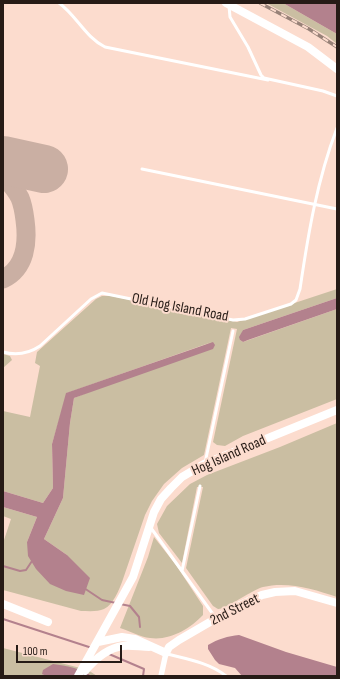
<!DOCTYPE html>
<html>
<head>
<meta charset="utf-8">
<style>
	body { margin:0 }
	#map { position:relative; width:340px; height:679px; overflow:hidden; background:#fcdcce; font-family:"Sofia Sans Condensed",sans-serif }
	canvas { display:block }
	.frame { position:absolute; inset:0; border:4px solid #261b16; pointer-events:none }
	.scale { position:absolute; left:16px; top:645px; width:106px; height:18px; box-sizing:border-box; border:2px solid #261b16; border-top:0; padding-left:5px; font-size:12px; line-height:14px; white-space:nowrap; color:#261b16; -webkit-text-stroke:3px #fcdcce; paint-order:stroke }
</style>
</head>
<body>
<div id="map">
<canvas width="340" height="679"></canvas>
<div class="frame"></div>
<div class="scale">100 m</div>
</div>
<script>
const c = document.querySelector('canvas').getContext('2d');
c.lineJoin = 'round';
function fill(path, color) {
  c.fillStyle = color;
  c.fill(path, 'evenodd');
}
function trace(path, color, width, dash) {
  c.strokeStyle = color;
  c.lineWidth = width;
  c.lineCap = dash ? 'butt' : 'round';
  c.setLineDash(dash || []);
  c.stroke(path);
}
function drawText(font, color, halo, rows, align = 'center') {
  c.font = font + ' "Sofia Sans Condensed",sans-serif';
  c.lineWidth = 4;
  c.setLineDash([]);
  c.textBaseline = 'middle';
  c.strokeStyle = halo;
  c.fillStyle = color;
  for (const [text, x, y, turn = 0] of rows) {
    c.save();
    c.translate(x, y);
    c.rotate((+turn || 0) * Math.PI / 180);
    c.textAlign = isNaN(turn) ? turn : align;
    if (halo) c.strokeText(text, 0, 0);
    c.fillText(text, 0, 0);
    c.restore();
  }
}
fill(new Path2D(`
	M266,3H283L337,34V44L327,36Z
	M337,289V298L243,330L240,340L243,342L337,309V399L243,436L225,446L217,445L213,442L237,329L231,328L204,455L182,468L164,484L152,501L145,515L122,582C119,590 113,605 104,609C98,612 88,611 81,611L3,590V543L11,519L3,516V507L37,517L27,542L67,555L44,539L63,498L70,423L74,398L212,342L67,393L52,444L53,488L43,503L3,491V411L30,417L40,366L35,363L37,352L96,299L102,296H111L237,322Z
	M3,354L10,356L12,360L3,368Z
	M337,423V597C314,589 287,581 263,587C254,589 224,610 218,609C216,608 215,607 213,606L186,568L203,487H197L182,563L159,533L157,524L167,506L190,484L207,475L280,447Z
	M154,537L176,565L203,606V615C190,629 169,641 150,638C140,637 130,631 120,628L148,557Z
	M3,648L88,670L97,676H92L88,673L43,674L46,676H3Z`), '#cabea2');
fill(new Path2D(`
	M283,3H337V34Z
	M337,298V309L248,340L243,342L240,340L239,337L243,330Z
	M213,342L215,345L213,349L74,398L70,423L63,498L44,539L67,555L90,578L84,595L66,591L50,584L36,569L28,556L27,542L37,517L3,507V491L43,503L53,488L52,444L66,393Z
	M239,635L286,652L337,667V676H242L235,668L219,664L215,660L208,649V645C218,639 228,636 239,635Z
	M53,664C66,666 81,668 92,676H46L42,674L43,670Z`), '#b3818d');
trace(new Path2D(`
	M3,566L20,571L26,570L32,561
	M84,588L102,600L116,603
	M120,604L130,606L139,617L140,627
	M3,619L92,648
	M109,654L144,669L143,676`), '#b3818d', 2);
trace(new Path2D(`
	M3,176C10,183 16,190 20,198C23,205 24,212 25,220C28,242 26,268 3,279`), '#caafa3', 19);
trace(new Path2D(`
	M3,160L44,169`), '#caafa3', 48);
trace(new Path2D(`
	M59,3C76,15 86,38 105,47L268,80
	M229,6L230,17L248,47L261,75L264,78L323,91L337,96
	M142,169L337,209
	M3,352C17,356 28,354 40,346L91,299L102,293L233,320L245,319L291,304L296,300L300,289C308,235 317,180 337,128
	M205,463L233,331
	M151,528L215,617
	M182,571L200,486
	M167,654C187,659 210,663 226,676`), '#fff', 3);
trace(new Path2D(`
	M161,676L166,653`), '#fff', 5.5);
trace(new Path2D(`
	M226,3L308,47L337,69
	M3,604L48,622
	M98,642L122,637L135,639L166,653L169,647L179,640L234,608L262,595L275,592L295,591L337,603
	M85,671C95,659 108,648 123,646C131,645 141,647 149,647
	M78,676L133,577L154,512L161,499L171,488L182,477L204,464L337,410`), '#fff', 8);
const rail = new Path2D(`
	M260,3L309,29L337,47`);
trace(rail, '#988278', 3.5);
trace(rail, '#fcdcce', 2, [6]);
drawText('15px', '#261b16', '#fcdcce', [
	["Old Hog Island Road",180,308,11],
	["Hog Island Road",229,456,-24],
	["2nd Street",235,610,-27]
]);
</script>
</body>
</html>
